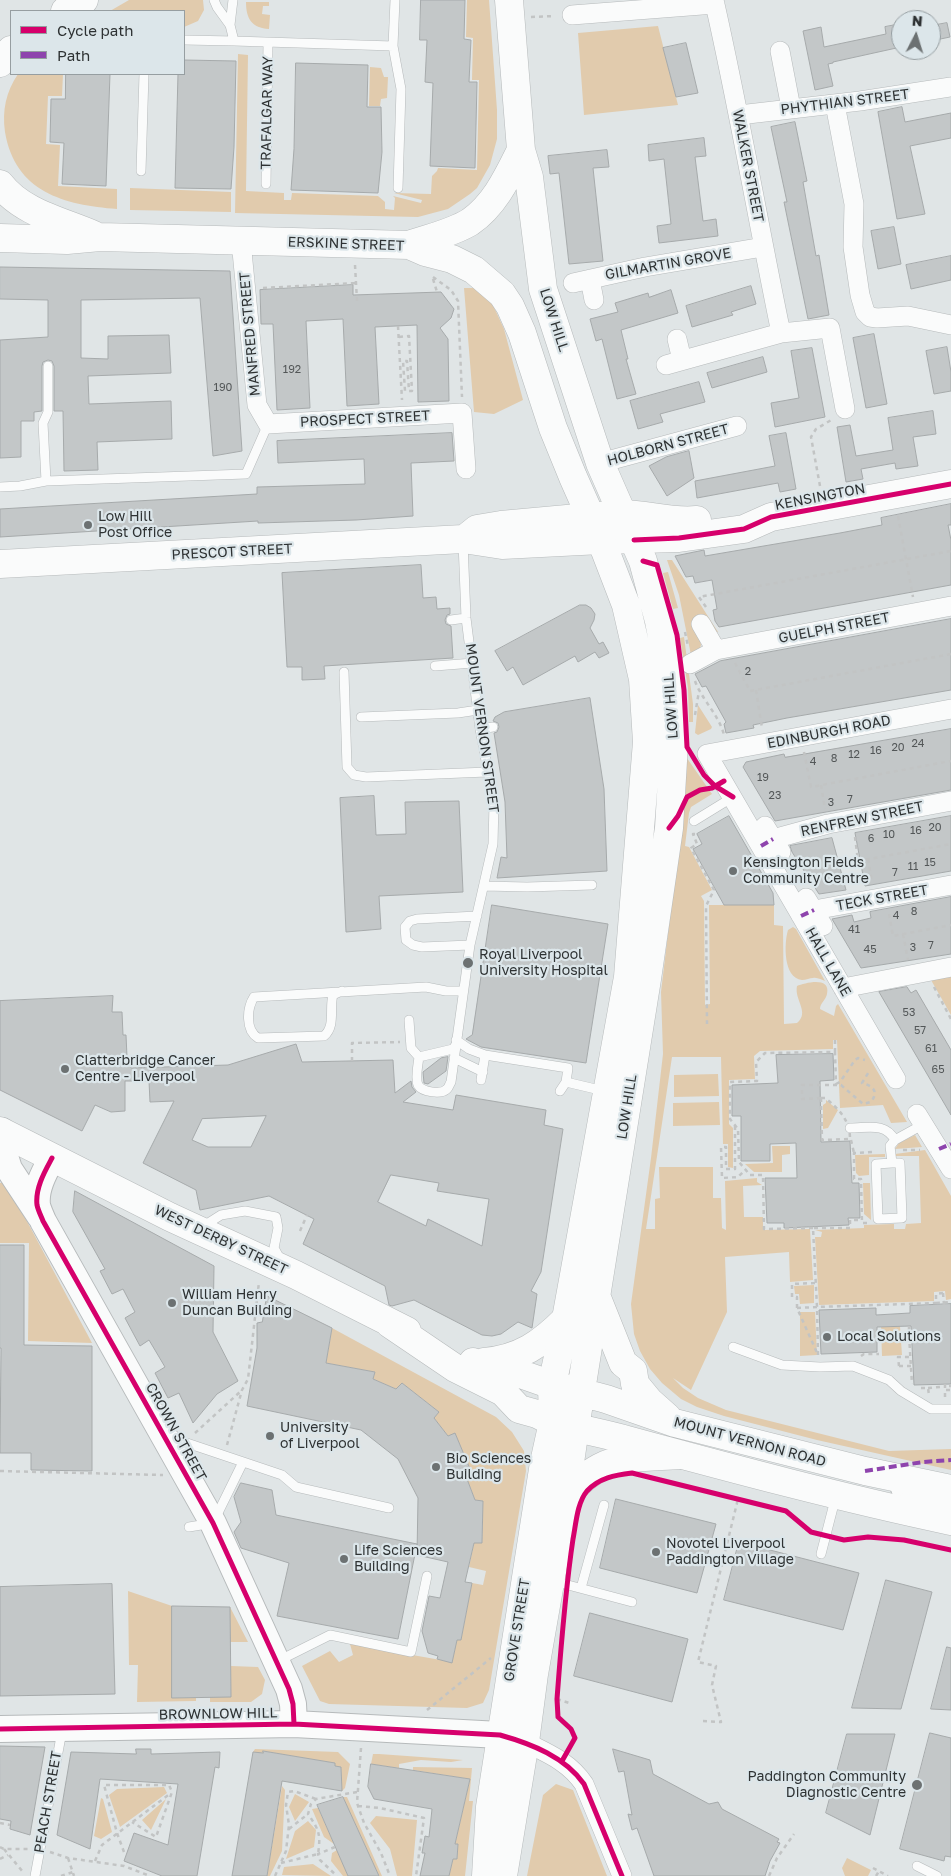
<!DOCTYPE html>
<html>
<head>
<meta charset="utf-8">
<style>
	body { margin:0 }
	#map { position:relative; width:951px; height:1876px; overflow:hidden; background:#e0e5e6; font-family:"Golos Text",sans-serif }
	canvas { display:block }
	.legend { position:absolute; left:10px; top:10px; width:175px; height:65px; box-sizing:border-box; background:#dce6ea; border:1px solid #969ea1; margin:0; padding:6px 9px; list-style:none; font-size:15px; color:#2e3233 }
	.legend li { display:flex; align-items:center; gap:10px; height:25px }
	.legend b { width:25px; border:1px solid #969ea1 }
	.north { position:absolute; left:891px; top:10px; width:50px; height:50px; box-sizing:border-box; background:#dce6ea; border:1px solid #969ea1; border-radius:50%; rotate:5deg; font-size:14px; font-weight:700; line-height:20px; text-align:center; color:#2e3233 }
	.north::after { content:''; display:block; margin:auto; width:18px; height:22px; background:#6c7172; clip-path:polygon(50% 0,100% 100%,50% 72%,0 100%) }
</style>
</head>
<body>
<div id="map">
<canvas width="951" height="1876"></canvas>
<ul class="legend">
<li><b style="height:6px;background:#d6006c"></b>Cycle path</li>
<li><b style="height:6px;background:#8e44ad"></b>Path</li>
</ul>
<div class="north">N</div>
</div>
<script>
const c = document.querySelector('canvas').getContext('2d');
c.lineJoin = 'round';
function fill(path, color) {
  c.fillStyle = color;
  c.fill(path, 'evenodd');
}
function trace(path, color, width, dash) {
  c.strokeStyle = color;
  c.lineWidth = width;
  c.lineCap = dash ? 'butt' : 'round';
  c.setLineDash(dash || []);
  c.stroke(path);
}
function drawText(font, color, halo, rows, align = 'center') {
  c.font = font + ' "Golos Text",sans-serif';
  c.lineWidth = 4.5;
  c.setLineDash([]);
  c.textBaseline = 'middle';
  c.strokeStyle = halo;
  c.fillStyle = color;
  for (const [text, x, y, turn = 0] of rows) {
    c.save();
    c.translate(x, y);
    c.rotate((+turn || 0) * Math.PI / 180);
    c.textAlign = isNaN(turn) ? turn : align;
    if (halo) c.strokeText(text, 0, 0);
    c.fillText(text, 0, 0);
    c.restore();
  }
}
fill(new Path2D(`
	M129,0H203L204,10L198,21L184,27V11H110Z
	M467,0H489L497,110V139L490,165L477,188L470,194L448,209L418,217L235,213L238,54L248,55L246,191L284,193V200H291L292,193L378,196L385,202V209L394,210L395,198L393,196L421,203L422,200L394,193L431,194L432,176L437,171L438,168L477,170L479,80H472L473,38L466,37Z
	M246,2H269V6H263L262,14L270,15L269,29C252,28 246,19 246,2Z
	M658,26L678,105L584,115L578,33Z
	M370,67L381,68L384,77H388L387,98L381,99L380,106H369Z
	M18,74H63L62,96H48L46,144L60,145L58,186L117,189V209C64,205 15,192 5,132C2,110 6,92 18,74Z
	M130,188L231,192V212L130,210Z
	M464,288H476L493,305L504,329L523,400L494,414L474,412Z
	M667,560H672L718,632L715,633L699,635L701,645L699,651L691,655L679,595Z
	M668,572L678,608L673,609L663,573Z
	M684,637L693,704V722H689L688,688L680,638Z
	M698,705L712,727L711,729L698,735L695,733Z
	M682,751L712,794L691,807L689,813L685,846L689,847L712,890L701,896L704,901L705,1005L710,1004L709,905H774V925L783,926L784,1024L797,1023C810,1012 794,1000 797,986C805,983 831,976 827,994C826,1000 820,1003 820,1009L834,1016L836,1006L838,1004L907,1122L891,1123L883,1105L840,1108L837,1040H833V1049L760,1051L754,1056L755,1079L729,1080V1124L733,1128V1168L728,1167V1144H723L721,1057H672L646,1229H655V1199L660,1198L659,1167H713V1198H721L722,1228L726,1230L725,1181L757,1178V1182L762,1185L743,1186L744,1217H763V1230L810,1229L813,1280L790,1282L789,1252L725,1257L727,1312L691,1390L673,1378L683,1388L698,1398L726,1410L889,1451L951,1449V1470L817,1440L724,1416L697,1407L681,1399L662,1383L650,1369L640,1351L634,1334L631,1304L651,1158L663,1054L661,992L682,816Z
	M793,927L796,929L825,981C822,980 817,977 813,978C810,978 806,980 802,980C783,978 784,943 788,930Z
	M951,977V1015L931,980Z
	M718,1074L719,1096L674,1097V1075Z
	M826,1100L838,1110L828,1128L823,1129V1105L826,1103Z
	M719,1102L720,1125L673,1126V1103Z
	M915,1135L922,1147L895,1149L899,1143Z
	M772,1146H790V1154L782,1155V1172H754L745,1164L773,1163Z
	M925,1150L951,1196V1299L946,1300L945,1291L934,1292V1301L819,1305L815,1237H821L822,1232L815,1230L864,1228V1225L894,1224V1229H905L906,1224L921,1223L919,1156H895V1154Z
	M885,1154V1157H869V1175L859,1176L856,1173L855,1155Z
	M6,1182L92,1343L28,1341L29,1243H0V1183Z
	M863,1183H870L871,1220L864,1214Z
	M814,1285V1303L800,1304L799,1294H795L794,1286Z
	M800,1312H815L817,1355L800,1356Z
	M900,1326L902,1355L882,1356L881,1327Z
	M332,1328L496,1417L512,1432L524,1451L526,1471L489,1690L483,1703L467,1708L329,1704L320,1701L302,1666L330,1651L339,1662L353,1655L350,1644L452,1662L457,1639L461,1640L472,1583L483,1585L486,1571L469,1567L474,1543H482L483,1501L475,1500L467,1479L473,1476L455,1434L448,1436L434,1418L439,1412L402,1383L396,1389L373,1379L375,1372L326,1363Z
	M128,1591L172,1606V1698H196V1701L137,1702L138,1665H129Z
	M230,1607L248,1642H230Z
	M231,1666L258,1667L265,1680L262,1694L251,1702H210V1697H231Z
	M255,1749L338,1752L350,1764L345,1788L342,1791L341,1767L335,1766V1763L263,1751V1753L253,1752Z
	M373,1754H379L463,1760L451,1762L421,1760L399,1764V1768L371,1764Z
	M413,1767L472,1768L469,1801H473L465,1876H449L453,1859H457L458,1844H455L470,1779L413,1770Z
	M556,1784L573,1790L607,1876H527L543,1795Z
	M282,1786L285,1790L282,1851L270,1876H267Z
	M164,1787L167,1793L120,1827L109,1795L117,1789Z
	M295,1794L309,1802L295,1821L289,1807Z
	M343,1797H347L382,1876H379Z
	M101,1798L103,1799L112,1832L101,1839L94,1836Z
	M166,1799L151,1830L142,1820Z
	M318,1808L334,1844L324,1837L312,1809Z
	M376,1816L417,1820L412,1876H397L390,1849L370,1823Z
	M308,1821L316,1830L314,1847L286,1859L295,1831Z
	M337,1850L348,1876H343L331,1861L332,1853Z
	M847,1858L871,1870L868,1876H845L842,1868Z
	M313,1864L331,1876L282,1875L284,1867Z`), '#e1cbad');
const building = new Path2D(`
	M421,0H465L464,39L471,40L469,82H477L475,168L430,166L433,83L425,82L427,40H420Z
	M947,23L950,37L931,41V26Z
	M901,24V47L833,62V63L828,64L833,86L815,90L803,31L821,27L824,47L886,34L885,27Z
	M686,43L698,93L676,97L663,48Z
	M184,60L236,61L234,147L231,189L175,188L178,74H184Z
	M296,63L368,65L367,107H381L382,152L378,193L291,190L294,149Z
	M66,74H110L106,186L62,184L64,143L50,142L51,99H65Z
	M902,107L905,122L951,113V138L910,146L925,214L897,219L878,112Z
	M795,122L807,181L803,182L816,256L819,255L829,315L808,319L784,202H787L771,127Z
	M704,138L706,156L695,157L703,221L716,219L718,236L659,243L657,226L671,224L664,159L649,161L648,145Z
	M607,150L609,167L593,168L603,261L569,264L559,173L550,174L548,156Z
	M894,227L901,264L878,269L871,231Z
	M951,256V280L911,289L906,265Z
	M0,267L230,271L242,451L213,456L200,298L81,300V358L108,359V336L169,335L171,373L88,376L89,404L171,401L172,439L97,442L98,470L64,471L63,411H54V366L52,361L48,360L43,362L42,366V411L34,412V421H21V457L0,458V340L48,337V300L0,299Z
	M353,285V295L441,292L454,309L451,318L440,328L448,339L449,401L418,402L417,325L375,327L379,404L347,406L343,319L306,321L310,408L277,410L273,324H261L260,290Z
	M751,286L756,304L731,312L733,315L692,327L686,306Z
	M671,290L678,313L621,330L628,359H626L636,394L617,399L602,339L596,341L590,319L618,312L615,303L648,293L649,297Z
	M874,334L887,404L866,408L853,338Z
	M947,347L951,372V391L934,394L926,351Z
	M812,348L825,417L775,427L771,403L799,398L791,351Z
	M763,357L767,372L712,388L707,373Z
	M699,382L705,402L660,414L663,422L638,429L630,401Z
	M933,411L936,434L913,437L918,466L896,469L895,463L861,469L863,479L846,482L837,427L850,425L856,456L893,450L888,418Z
	M452,433L454,461L411,463L413,516L356,520L258,523V521L0,537V509L257,494V487L365,484L364,459L278,463L277,441Z
	M786,433L796,489L780,492L778,483L697,498L695,481L775,466L769,436Z
	M689,451L694,478L667,496L649,466L666,457Z
	M951,504V525H948L951,540V585L719,627L715,621L713,610L717,609L712,580L695,583L693,576L686,577L675,556L704,550L705,556L840,533L882,525L881,518Z
	M421,565L423,598L436,597L437,609L450,608V614L447,615L445,620L446,624L451,626L453,658L324,666L325,679L302,680V667H287L282,573Z
	M580,605H586L591,608L595,614L594,620L590,628L599,644L603,642L609,653L599,658L595,652L578,662L575,656L523,685L513,667L507,671L495,651Z
	M951,619V690L787,718L753,725L754,728L726,733L724,724L726,722L706,686L702,687L695,674L720,661Z
	M590,698L604,789L607,871L497,878L501,857L507,858L505,802L494,733L497,732L499,727L498,723L493,721L495,717L504,712Z
	M951,729V790L775,821L743,767L746,762L784,754L785,757Z
	M374,796L376,835L406,834L405,802L459,801L463,892L379,896L381,929L346,932L340,798Z
	M729,816L773,893L774,905H724L693,849L702,844L697,834Z
	M951,816V871L865,886L855,833Z
	M832,838L846,890L819,894L792,852L790,846Z
	M951,897V954L861,968L832,919L852,915L854,922L871,918L870,912Z
	M492,905L608,924L586,1063L481,1047L466,1039L472,1035Z
	M907,987L911,993L916,990L951,1050V1115L879,992Z
	M113,996L112,1012H122L123,1035H126L127,1057H130L131,1068L228,1065L296,1044L302,1062L393,1060L395,1093L411,1081L412,1087L416,1092L403,1102L453,1110L456,1095L546,1110L544,1125L563,1129L541,1272L531,1291L537,1294L532,1328L518,1322L501,1334L492,1336L482,1335L414,1300L392,1306L389,1305L385,1286L303,1244L314,1219L269,1196L200,1210L196,1190L143,1163L174,1101L150,1102L149,1081H125V1111L111,1112L95,1105L82,1131L0,1090V1001ZM266,1116L251,1147H208L192,1140L202,1119ZM391,1175L439,1183L437,1191L489,1199L482,1246L428,1219L426,1226L378,1202Z
	M833,1054L834,1080L820,1081L821,1142L850,1141L852,1183H859L860,1218H848L849,1225L784,1228V1223H767L765,1178H797L796,1143L770,1144V1161H741V1116H732V1085L778,1083L776,1055Z
	M448,1057L446,1071L428,1084L424,1083L423,1072L441,1058Z
	M75,1191L214,1266L213,1332L238,1381L217,1394L193,1423L179,1393L168,1398L155,1373L165,1367L149,1340L140,1346L125,1318L135,1312L123,1289L112,1294L100,1271L105,1269L73,1212Z
	M0,1245H24V1345L92,1346V1471L31,1470V1453H0L1,1348H0Z
	M267,1296L332,1328L326,1363L375,1372L373,1379L396,1389L402,1383L439,1412L434,1418L448,1436L455,1433L473,1476L467,1479L475,1500L483,1501L482,1543H474L465,1582L472,1583L461,1640H457L452,1663L437,1659L438,1656L428,1653L422,1631L429,1596L440,1598L448,1562L417,1555L418,1498L398,1459L361,1430L247,1406L257,1348V1323L262,1322Z
	M951,1304V1384L914,1385L911,1326L877,1327V1352L821,1354L819,1310L876,1308V1315L910,1313V1306Z
	M241,1483L272,1490L276,1515L417,1544L398,1639L277,1616L289,1563L241,1548L234,1532L241,1522L234,1497Z
	M616,1499L716,1524L697,1593L600,1568Z
	M739,1542L859,1573L843,1630L724,1600Z
	M886,1580L932,1592L901,1709L852,1708Z
	M112,1584L115,1694L0,1696V1587Z
	M172,1606L230,1607L231,1697L172,1698Z
	M590,1613L688,1639L672,1702L574,1676Z
	M947,1647L951,1648V1710L931,1709Z
	M930,1733L951,1738V1857L945,1856L944,1861L900,1849Z
	M847,1734H895L870,1835L826,1813Z
	M0,1746L45,1747L30,1835L10,1829L11,1821L0,1819Z
	M136,1749H151V1754L220,1752L219,1768L215,1767L197,1876H162L124,1861L134,1833L168,1845L178,1784L100,1779L90,1849L57,1835L71,1752L136,1754Z
	M613,1749L650,1760L653,1774L709,1804L718,1802L722,1809L779,1839L777,1842L780,1843L770,1861L765,1876H654L637,1828L632,1830L628,1814L632,1815L624,1771L619,1772Z
	M263,1751L335,1763V1766L341,1767L342,1791L282,1781L267,1876H232L253,1752L263,1753Z
	M371,1764L470,1779L455,1844H458L457,1859H453L449,1876H420L425,1853H422L425,1836L429,1837L432,1809L374,1799L368,1787Z
	M343,1797L379,1876H348L317,1805Z`);
fill(building, '#c3c7c8');
trace(building, '#a6aaab', 1);
const lane = new Path2D(`
	M214,0L217,7L230,25L233,0
	M395,0L393,46L401,89L398,188
	M230,25L234,41L393,46
	M184,40L234,41
	M141,171L144,74
	M266,184L268,43
	M46,481L43,423L48,412V366
	M0,487L20,486L46,481L246,474L268,424
	M463,542L466,618L480,729L494,803L493,844L470,945L422,947L413,945L406,940L405,927L410,921L417,919L477,916
	M451,620L466,618
	M435,666L473,663
	M344,672L347,767L354,775L366,777L487,772
	M361,717L458,713L478,710
	M480,729L493,727
	M694,821L733,797
	M484,886L527,887L592,885
	M342,991L333,995C329,1008 336,1026 324,1036L258,1038C245,1030 247,1008 254,997L426,987L446,991H463
	M409,1020L411,1048L419,1057
	M456,1040L469,1049L485,1055L568,1068L566,1082L560,1091
	M455,1046L453,1049L419,1057C418,1065 415,1078 418,1085C422,1092 441,1095 447,1089C449,1087 449,1085 451,1082L470,945
	M454,1058L483,1072
	M481,1080L485,1055
	M566,1082L604,1091
	M850,1128C868,1128 885,1122 895,1140
	M892,1163L876,1164L878,1219L902,1218L900,1163H892L890,1146L895,1140L924,1124
	M202,1227L221,1215L245,1211L276,1217L278,1228L274,1248L280,1259
	M733,1347L782,1365L820,1367L853,1366L889,1380L901,1391L931,1409H951
	M172,1438L282,1475L296,1487L389,1508
	M189,1527L213,1523L243,1462
	M821,1554L836,1496
	M553,1581L632,1602
	M581,1588L604,1505
	M278,1661L330,1635L411,1652L427,1576
	M917,1866L937,1876
	M35,1876L62,1731`);
const street = new Path2D(`
	M714,0C739,110 758,222 781,333
	M572,15L715,4
	M780,51L791,108
	M835,104L854,204L853,247L860,295L865,312L870,317L877,318L908,316L951,325
	M739,115L860,101L951,87
	M241,241L257,405L268,424L462,413L466,469
	M590,279L594,300
	M573,283L645,267L763,247
	M677,339L682,360
	M666,365L781,333L830,328L845,409
	M600,463L737,426
	M701,624L716,650
	M690,664L716,650L951,606
	M765,826L781,852
	M761,846L773,839L828,824L951,801
	M806,898L823,926
	M801,916L814,910L951,885
	M843,988L951,967
	M896,1079L707,754L951,709
	M917,1114L951,1169
	M525,1742C549,1754 569,1762 584,1784L622,1876`);
const secondary = new Path2D(`
	M2,1131L5,1156L9,1169L40,1216
	M52,1158C45,1171 35,1188 37,1205C38,1210 41,1216 43,1221L213,1523L289,1689L293,1704L294,1724
	M904,1488L915,1495L951,1503
	M0,1729L294,1724L500,1735L523,1741`);
const primary = new Path2D(`
	M467,537L477,529L501,525L622,514C648,514 671,523 697,520
	M0,564L463,539L502,545L601,540L679,538L744,529L771,517L951,484
	M0,1131L170,1217L296,1275L407,1331
	M390,1324L455,1368L503,1392L519,1409L537,1414L553,1422L544,1463L490,1807L486,1876
	M473,1362L501,1374L515,1372L552,1385
	M484,1362C520,1359 541,1344 566,1319
	M565,1497C576,1484 589,1472 605,1465C627,1456 656,1457 679,1455
	M503,1876L525,1742L534,1674L565,1497L575,1428`);
const highway = new Path2D(`
	M509,0L521,150L529,177L543,289L600,463L643,561L659,621L669,673L674,744L669,828L647,979L575,1428
	M65,11L84,0
	M0,63L11,50
	M0,184C22,213 62,221 94,235
	M0,238L67,240L100,237L409,245L425,252L452,259L474,270L502,294L510,306L522,333L553,428L573,477L601,540L626,605L643,679L647,742L628,977L566,1319L552,1385L553,1422C578,1429 602,1433 627,1440C734,1469 842,1498 951,1521
	M409,245C429,238 452,233 470,222C495,205 508,176 521,150
	M597,1298L623,1363L633,1371L635,1384L649,1401L667,1417
	M561,1387L606,1399L675,1423L865,1471L951,1489`);
trace(lane, '#b6babb', 10);
trace(street, '#b6babb', 20);
trace(secondary, '#b6babb', 28);
trace(primary, '#b6babb', 29);
trace(highway, '#b6babb', 29);
trace(new Path2D(`
	M531,17L555,16
	M355,265L357,301
	M433,277L451,290L458,301L462,397
	M433,279L437,292
	M263,288L356,283
	M398,326L402,400
	M399,337L409,336L412,391H409L407,361H403L405,391H401
	M820,486L811,437L816,429L833,419
	M898,516L913,597
	M706,607L699,597L951,551
	M685,632L688,646
	M735,663L750,691L951,654
	M695,681C702,700 719,715 724,735
	M756,690L762,728
	M695,715L699,691
	M804,752L811,787L951,761
	M821,785L825,809
	M693,794L707,789
	M695,834H693L697,844L691,848L714,890L706,906L707,1024
	M855,837L858,861L951,844
	M868,859L872,882
	M889,914L893,936L951,925
	M903,934L908,960
	M934,987L951,1019
	M835,1040V1052
	M352,1061V1043L400,1042
	M836,1084L840,1082L855,1060L858,1058L865,1060
	M821,1098L802,1099V1085H841L863,1104L871,1102C879,1091 873,1086 862,1083L870,1070
	M821,1098H825C839,1109 850,1120 850,1139L822,1140Z
	M735,1126V1169H726V1147H721L722,1178L738,1177L745,1170
	M851,1140L854,1153
	M903,1150H920
	M858,1220H850V1228H813L817,1307L936,1303
	M867,1223H862L861,1179H854V1153L873,1152
	M813,1228L764,1229L763,1175H750L739,1162L738,1129L730,1119V1082L757,1081L756,1062L765,1053L835,1052L836,1084
	M300,1231L307,1215
	M815,1283L792,1284V1297H797V1308L818,1355
	M943,1293L936,1294V1303L951,1302
	M797,1308L817,1307L818,1355
	M909,1326V1335
	M902,1335H909L912,1384
	M861,1356L864,1354H879
	M899,1366L898,1357H910
	M945,1384V1390
	M949,1386H951
	M921,1388H928L929,1395
	M928,1388L940,1387V1384
	M945,1397V1390H951
	M195,1433L241,1391
	M227,1445L242,1390L248,1379L259,1282
	M0,1471L163,1475
	M557,1699L569,1703
	M427,1710L491,1658
	M703,1721L721,1722L712,1685L716,1666L698,1662L738,1499
	M361,1748L357,1803L364,1823L381,1853L390,1876
	M358,1806L380,1808L424,1818L416,1876
	M0,1823L10,1825
	M289,1829L308,1814
	M0,1847L4,1849H28
	M335,1847L318,1854L320,1860L337,1876
	M4,1849L23,1872
	M50,1852L68,1858L124,1866L150,1876
	M124,1852L117,1833L104,1785H169L172,1792L156,1837L132,1822
	M68,1858L74,1876
	M0,1859L8,1855
	M95,1861L102,1845L171,1793
	M281,1863L318,1854C321,1834 319,1830 308,1814L311,1804L316,1799L357,1792
	M873,1868L888,1876
	M61,1876L73,1872
	M275,1876L286,1851L289,1825L286,1805L288,1792L294,1791L316,1799
	M769,1876L777,1858L794,1834
	M876,1876L879,1871`), '#c2c4c4', 2.5, [4, 4]);
trace(lane, '#fafbfb', 9);
trace(street, '#fafbfb', 19);
trace(secondary, '#fafbfb', 26);
trace(primary, '#fafbfb', 28);
trace(highway, '#fafbfb', 28);
trace(new Path2D(`
	M943,1293L944,1305
	M899,1366H913`), '#c2c4c4', 2.5, [4, 4]);
trace(new Path2D(`
	M761,846L773,839
	M801,916L814,910
	M939,1149L951,1144
	M865,1471L923,1462L951,1460`), '#8e44ad', 4, [8, 4]);
trace(new Path2D(`
	M634,540L679,538L744,529L771,517L951,484
	M643,561L657,565L677,635L684,690L687,747L704,775L715,786L733,797
	M669,828L678,816L687,797L700,790L712,788L724,781
	M52,1158C45,1171 35,1188 37,1205C38,1210 41,1216 43,1221L213,1523L289,1689L293,1704L294,1724
	M0,1729L294,1724L500,1735C532,1744 565,1757 584,1784L622,1876
	M562,1761L575,1738L571,1729L558,1717L557,1699C561,1646 565,1592 573,1539C576,1524 577,1503 587,1491C599,1478 615,1475 632,1473L786,1511L811,1532L844,1540L868,1537L904,1540L951,1550`), '#d6006c', 5);
for (const [x, y, r, color] of [
	[88,525,5,"#6c7172"],
	[733,871,5,"#6c7172"],
	[468,963,6,"#6c7172"],
	[65,1069,5,"#6c7172"],
	[172,1303,5,"#6c7172"],
	[827,1337,5,"#6c7172"],
	[270,1436,5,"#6c7172"],
	[436,1467,5,"#6c7172"],
	[656,1552,5,"#6c7172"],
	[344,1559,5,"#6c7172"],
	[917,1785,6,"#6c7172"]
]) {
  const dot = new Path2D();
  dot.arc(x, y, r, 0, 2 * Math.PI);
  c.fillStyle = color;
  c.fill(dot);
  trace(dot, '#dce6ea', 2);
}
drawText('11px', '#535758', null, [
	["192",292,370],
	["190",223,388],
	["2",748,672],
	["24",918,744],
	["20",898,748],
	["16",876,751],
	["12",854,755],
	["8",834,759],
	["4",813,762],
	["19",763,778],
	["23",775,796],
	["7",850,800],
	["3",831,803],
	["20",935,828],
	["16",916,831],
	["10",889,835],
	["6",871,839],
	["15",930,863],
	["11",913,867],
	["7",895,873],
	["8",914,912],
	["4",896,916],
	["41",854,930],
	["7",931,946],
	["3",913,948],
	["45",870,950],
	["53",909,1013],
	["57",920,1031],
	["61",931,1049],
	["65",938,1070]
]);
drawText('14px', '#2e3233', '#dce6ea', [
	["PHYTHIAN STREET",845,102,-7],
	["TRAFALGAR WAY",267,113,-89],
	["WALKER STREET",748,166,79],
	["ERSKINE STREET",346,244,2],
	["GILMARTIN GROVE",668,264,-10],
	["LOW HILL",554,320,72],
	["MANFRED STREET",250,334,-95],
	["PROSPECT STREET",365,419,-3],
	["HOLBORN STREET",668,445,-15],
	["KENSINGTON",820,497,-11],
	["PRESCOT STREET",232,552,-3],
	["GUELPH STREET",834,628,-11],
	["LOW HILL",671,706,-94],
	["MOUNT VERNON STREET",482,728,82],
	["EDINBURGH ROAD",829,732,-11],
	["RENFREW STREET",862,819,-12],
	["TECK STREET",882,898,-10],
	["HALL LANE",828,962,60],
	["LOW HILL",627,1107,-81],
	["WEST DERBY STREET",221,1240,25],
	["CROWN STREET",176,1432,61],
	["MOUNT VERNON ROAD",750,1442,15],
	["GROVE STREET",517,1630,-81],
	["BROWNLOW HILL",218,1714,-1],
	["PEACH STREET",48,1802,-80]
]);
drawText('14px', '#2e3233', '#dce6ea', [
	["Low Hill",98,517],
	["Post Office",98,533],
	["Kensington Fields",743,863],
	["Community Centre",743,879],
	["Royal Liverpool",479,955],
	["University Hospital",479,971],
	["Clatterbridge Cancer",75,1061],
	["Centre - Liverpool",75,1077],
	["William Henry",182,1295],
	["Duncan Building",182,1311],
	["Local Solutions",837,1337],
	["University",280,1428],
	["of Liverpool",280,1444],
	["Bio Sciences",446,1459],
	["Building",446,1475],
	["Novotel Liverpool",666,1544],
	["Paddington Village",666,1560],
	["Life Sciences",354,1551],
	["Building",354,1567],
	["Paddington Community",906,1777,"right"],
	["Diagnostic Centre",906,1793,"right"]
], 'left');
</script>
</body>
</html>
